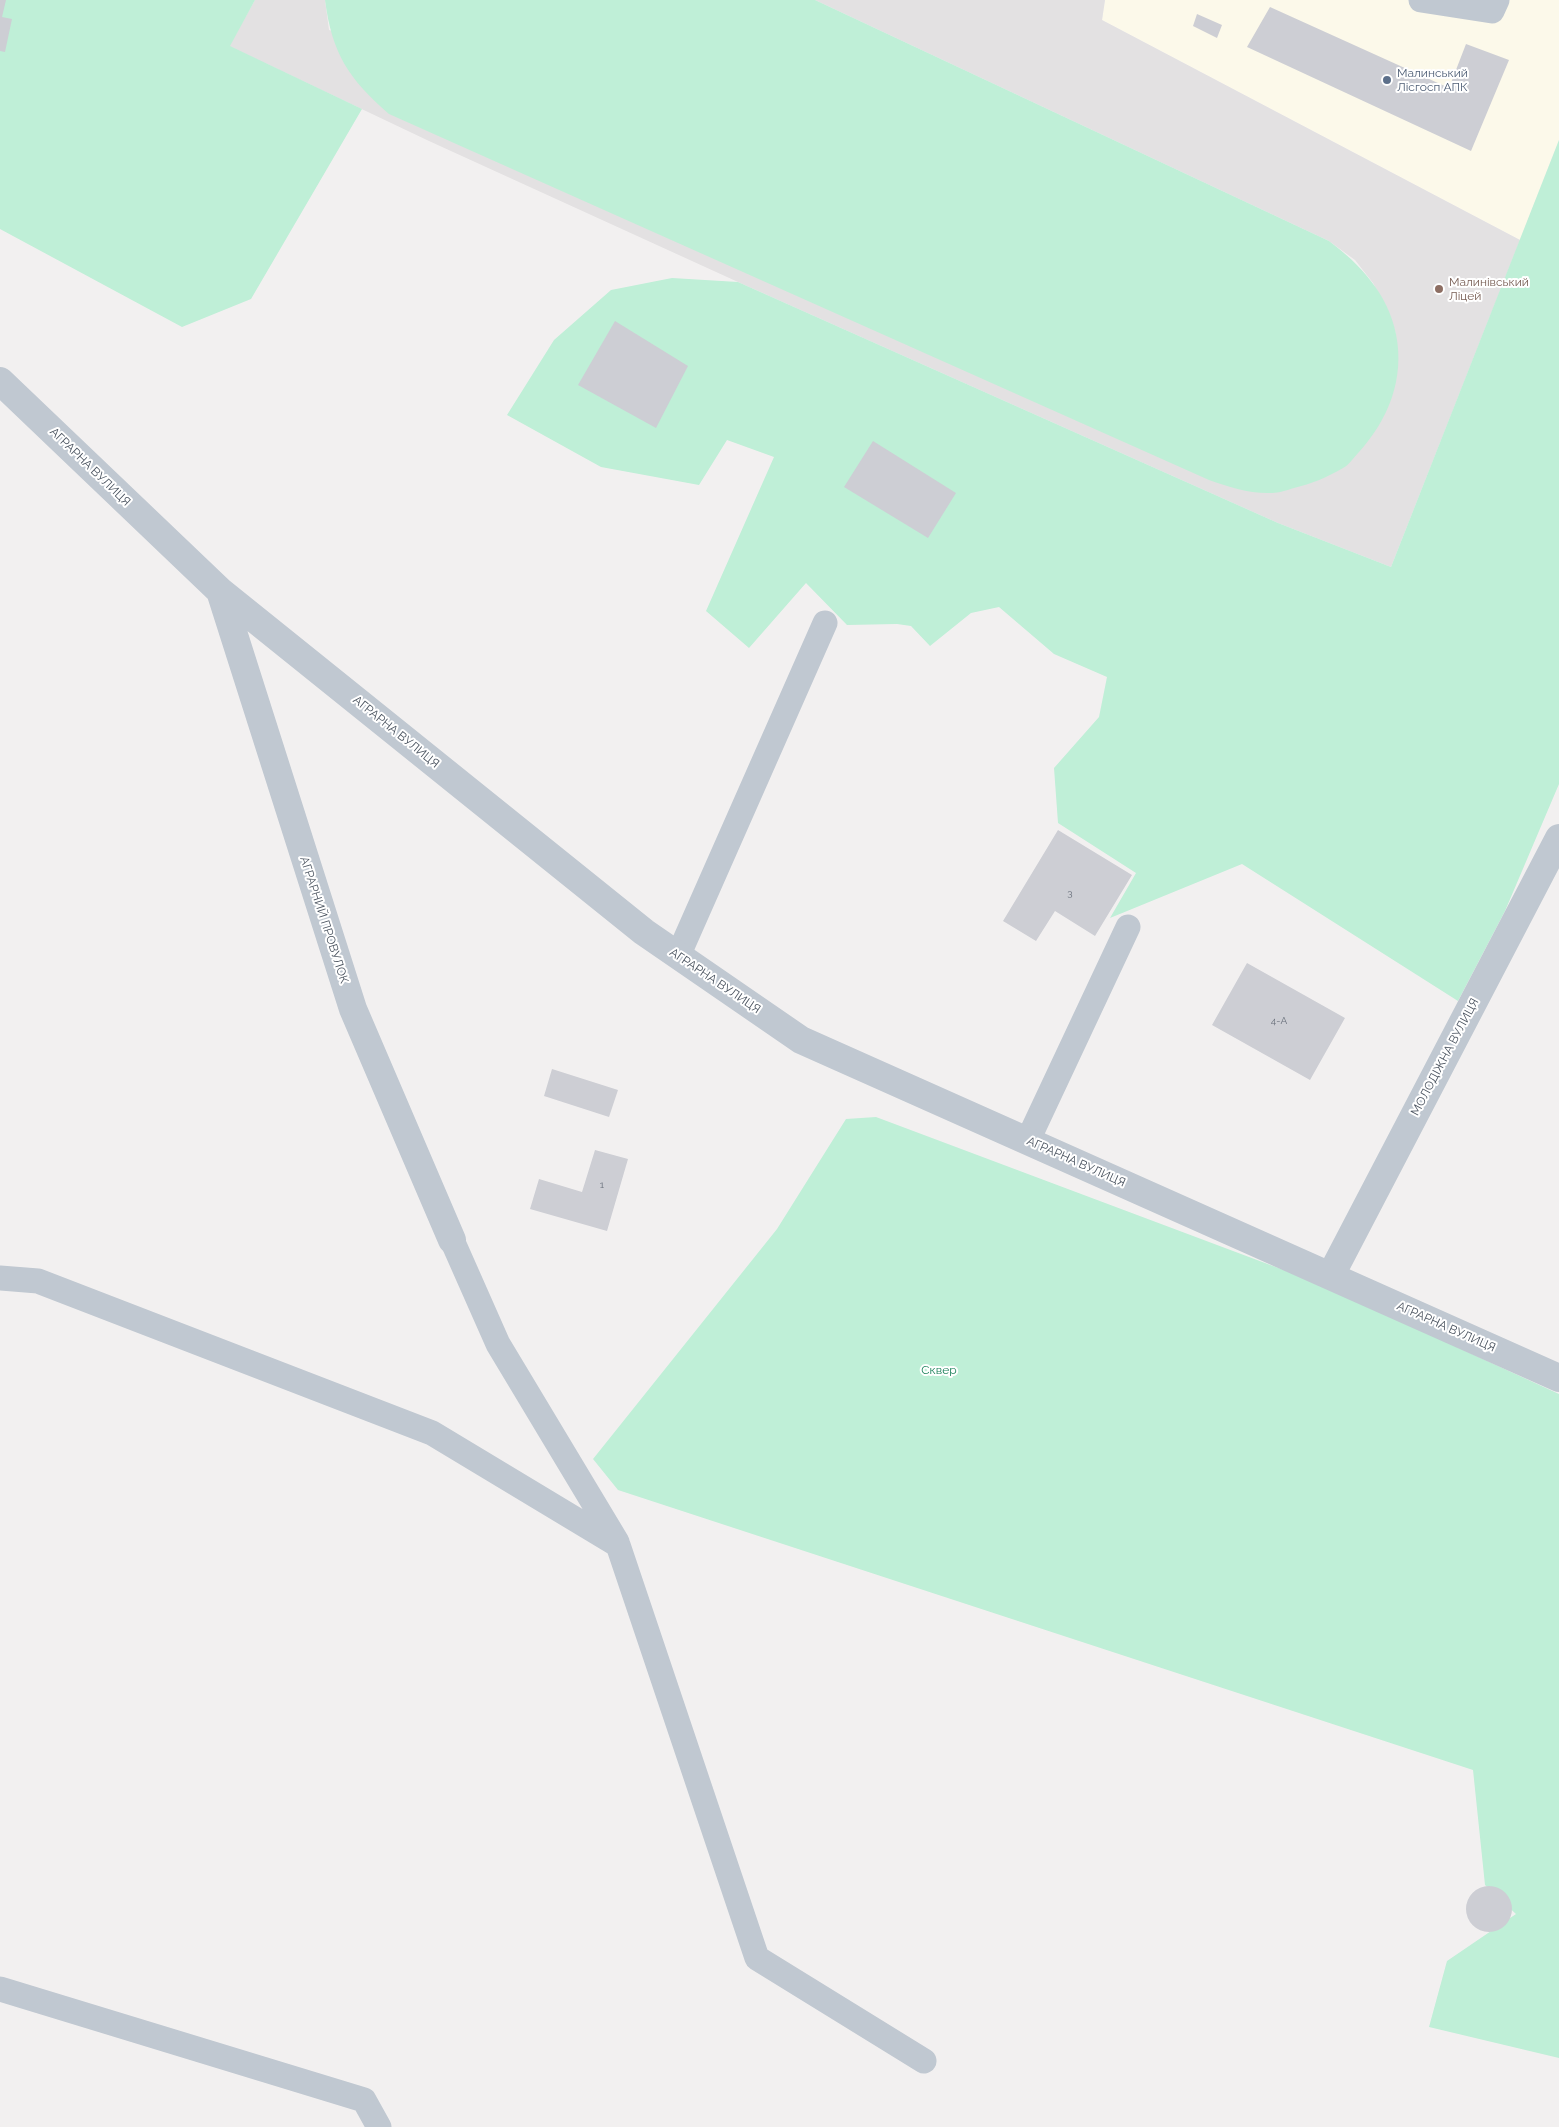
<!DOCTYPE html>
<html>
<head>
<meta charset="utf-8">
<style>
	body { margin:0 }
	canvas { display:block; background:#f2f0f0 }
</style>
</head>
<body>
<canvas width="1559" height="2127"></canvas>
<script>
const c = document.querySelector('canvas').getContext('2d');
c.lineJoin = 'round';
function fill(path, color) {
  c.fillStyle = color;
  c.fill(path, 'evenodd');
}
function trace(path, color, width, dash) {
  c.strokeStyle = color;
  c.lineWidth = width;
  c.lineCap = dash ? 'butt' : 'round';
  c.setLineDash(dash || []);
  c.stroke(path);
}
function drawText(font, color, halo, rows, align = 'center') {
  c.font = font + ' Raleway,sans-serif';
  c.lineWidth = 4;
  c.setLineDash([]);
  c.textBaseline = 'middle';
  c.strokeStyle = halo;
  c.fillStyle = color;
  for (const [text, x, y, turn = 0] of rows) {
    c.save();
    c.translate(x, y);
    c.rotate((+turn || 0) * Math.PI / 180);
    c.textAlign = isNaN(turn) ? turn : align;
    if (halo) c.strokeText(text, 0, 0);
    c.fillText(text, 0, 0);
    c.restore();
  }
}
fill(new Path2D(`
	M1105,0H1559V140L1520,240L1102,20Z`), '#fcf9ea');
fill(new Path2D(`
	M255,0H325L329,30L1396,334L1387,308L1373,283L1355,260L1329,241L815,0H1105L1102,20L1520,240L1391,567L1278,523L738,282L429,141L229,46Z`), '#e3e1e2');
fill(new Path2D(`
	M0,0H255L230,46L362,109L251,299L182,327L0,229Z
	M325,0H815L1329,241C1360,264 1388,294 1396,334C1405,379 1388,420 1359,452C1354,457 1349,465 1343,468C1328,477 1311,484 1294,488C1287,490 1279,493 1272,493C1250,494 1229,487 1209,480L389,114C349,79 332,54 325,0Z
	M1559,140V784L1505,911L1458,1001L1242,864L1110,918L1136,873L1058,823L1054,768L1099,717L1107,677L1054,654L999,607L971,613L930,646L911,626L897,624L847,625L806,583L749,648L706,611L774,457L727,440L699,485L601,467L507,415L554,340L611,290L672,278L738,282L1278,523L1391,567Z
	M876,1117L1313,1281L1559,1394V2058L1429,2027L1447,1961L1516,1914L1485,1885L1473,1770L618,1490L593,1459L777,1229L846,1119Z`), '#bfefd7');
fill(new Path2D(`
	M0,0H6L2,17L12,19L5,52L0,51Z
	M1270,7L1449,88L1466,44L1509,60L1471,151L1247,47Z
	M1197,14L1222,25L1217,38L1193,26Z
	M615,321L688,366L656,428L578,385Z
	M873,441L956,493L928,538L844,487Z
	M1058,830L1132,875L1095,936L1055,911L1036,941L1003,921Z
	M1247,963L1345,1018L1310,1080L1212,1025Z
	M552,1069L618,1090L609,1117L544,1096Z
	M595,1150L628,1159L607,1231L530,1209L539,1179L582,1192Z
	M1466 1909a23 23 0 1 1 46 0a23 23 0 1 1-46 0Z`), '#cdced4');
trace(new Path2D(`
	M1421,0L1492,11L1497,0
	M678,956L825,623
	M1028,1140L1128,927
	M452,1240L498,1344L617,1542
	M0,1278L38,1281L432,1433L618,1545L757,1958L924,2061
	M0,1989L364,2100L379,2127`), '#c0c8d1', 25);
trace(new Path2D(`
	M0,381L220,591L644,932L801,1040L1559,1378
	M220,591L353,1009L452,1240
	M1331,1275L1559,838`), '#c0c8d1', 28);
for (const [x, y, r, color] of [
	[1387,80,5,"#5c6f8a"],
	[1439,289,5,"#8d6e63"]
]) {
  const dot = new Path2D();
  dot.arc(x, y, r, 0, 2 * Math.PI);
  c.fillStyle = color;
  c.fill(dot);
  trace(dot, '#fff', 2);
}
drawText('10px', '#69707b', null, [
	["3",1070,893],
	["4-А",1279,1021],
	["1",602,1185]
]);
drawText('12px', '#4e5e75', '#fff', [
	["Малинський",1397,73],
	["Лісгосп АПК",1397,87]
], 'left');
drawText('12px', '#785e54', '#fff', [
	["Малинівський",1449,282],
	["Ліцей",1449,296]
], 'left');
drawText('12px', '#48515d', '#fff', [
	["АГРАРНА ВУЛИЦЯ",90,467,44],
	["АГРАРНА ВУЛИЦЯ",396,732,39],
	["АГРАРНИЙ ПРОВУЛОК",324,920,72],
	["АГРАРНА ВУЛИЦЯ",715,981,34],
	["МОЛОДІЖНА ВУЛИЦЯ",1445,1057,-62],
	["АГРАРНА ВУЛИЦЯ",1076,1162,24],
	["АГРАРНА ВУЛИЦЯ",1446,1327,24]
]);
drawText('12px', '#177f57', '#fff', [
	["Сквер",939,1370]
]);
</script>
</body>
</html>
